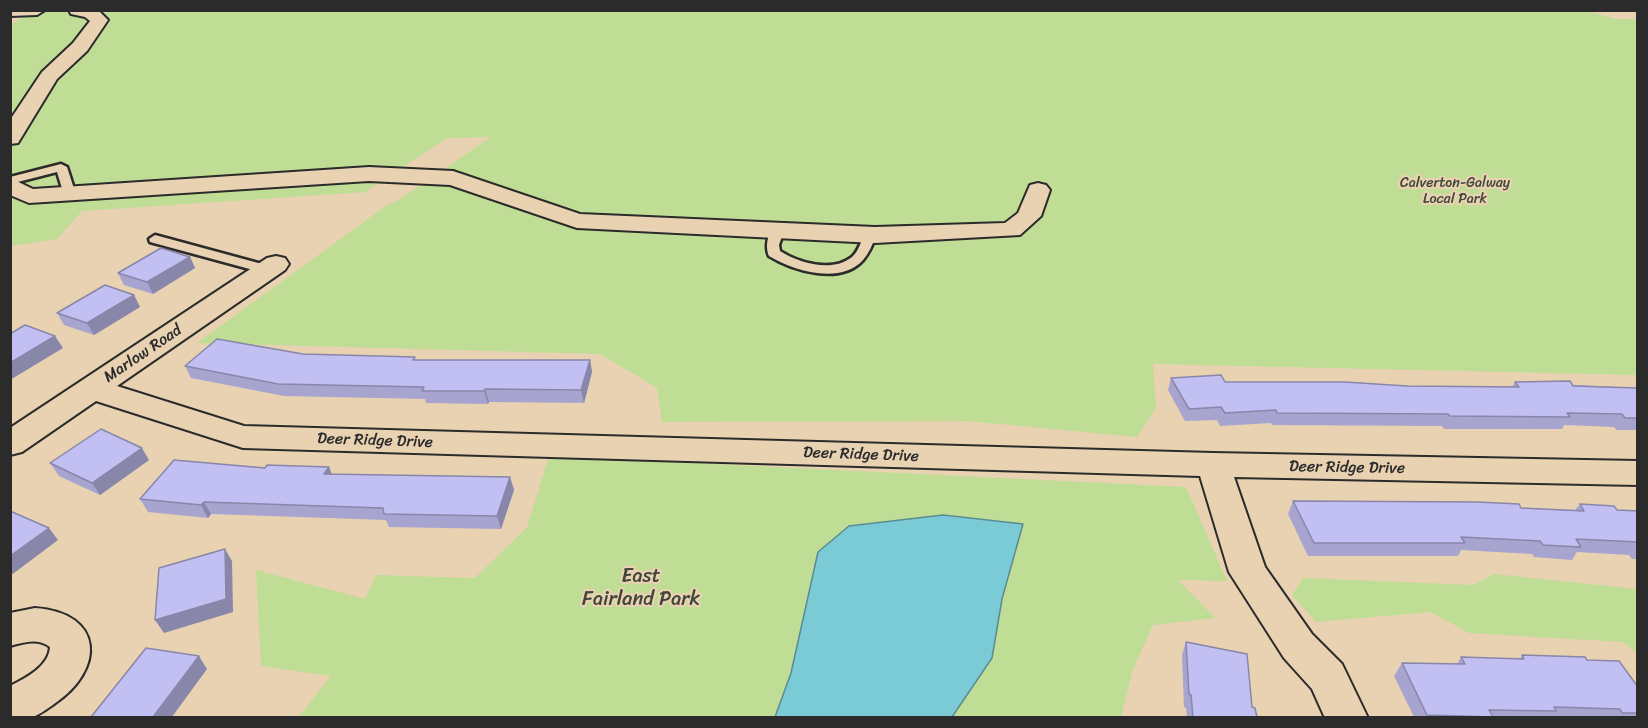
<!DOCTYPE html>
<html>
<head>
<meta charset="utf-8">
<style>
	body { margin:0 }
	#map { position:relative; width:1648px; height:728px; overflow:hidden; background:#e8d2b1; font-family:Sriracha,sans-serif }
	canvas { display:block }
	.frame { position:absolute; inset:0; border:12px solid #2b2b2b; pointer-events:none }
</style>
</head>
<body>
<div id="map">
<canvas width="1648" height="728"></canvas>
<div class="frame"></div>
</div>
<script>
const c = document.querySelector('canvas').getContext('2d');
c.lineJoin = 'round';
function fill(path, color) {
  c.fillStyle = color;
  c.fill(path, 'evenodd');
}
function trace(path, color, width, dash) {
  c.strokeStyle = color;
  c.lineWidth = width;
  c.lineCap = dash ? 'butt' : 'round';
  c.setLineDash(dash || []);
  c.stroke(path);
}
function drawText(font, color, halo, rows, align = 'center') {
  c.font = font + ' Sriracha,sans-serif';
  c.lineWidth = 4.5;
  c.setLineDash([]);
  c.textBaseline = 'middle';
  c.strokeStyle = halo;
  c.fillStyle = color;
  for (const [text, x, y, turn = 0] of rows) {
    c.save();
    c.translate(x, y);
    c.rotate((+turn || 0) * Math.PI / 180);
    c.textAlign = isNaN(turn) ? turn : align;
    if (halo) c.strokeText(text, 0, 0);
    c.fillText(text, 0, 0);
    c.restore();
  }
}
fill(new Path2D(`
	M1583,10L1617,19H1637V375L1153,364L1156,408L1137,437L967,421L662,422L657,388L600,354L197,343L390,203L396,202L491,137L447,138L365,192L82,211L57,239L11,246V25L30,11Z
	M549,456L1186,487L1227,581L1178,580L1215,618L1153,625L1133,669L1121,717L298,718L331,676L261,666L256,570L365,599L376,575L475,578L527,527Z
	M1494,574L1637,589V653L1623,642L1469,633L1430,612L1316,622L1292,595L1303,578L1474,585Z`), '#bfdd95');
const water = new Path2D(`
	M943,515L1023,524L1002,599L992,658L952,717H775L791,673L818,552L849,526Z`);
fill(water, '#7bcbd7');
trace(water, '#5b8b92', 1.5);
const lane = new Path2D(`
	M61,164L67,167L76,195L74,198L70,199L64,195L57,172L10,184V177Z
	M778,227L784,231L779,245L780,251C799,263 832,273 852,257C859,251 861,240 866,232H874L876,235C873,244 869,253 863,260C841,285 793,271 769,256C765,247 767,230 778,227Z
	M155,235L273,267L275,270L268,274L150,242L149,239Z`);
const street = new Path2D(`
	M10,10H45L37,15L10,16Z
	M69,10H98L108,20L87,51L57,79L18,143L10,144V120L42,72L73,43L90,21L85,17L71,14Z
	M369,167L453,171L580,214L875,227L1005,223L1018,213L1030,185L1038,183L1046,185L1050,190L1041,216L1020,235L875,243L577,228L450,185L369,181L29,203L10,195V178L33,189Z
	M276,256L285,258L289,264L285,270L117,386L244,426L1213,453L1638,461V485L1234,477L1265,567L1312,634L1342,664L1368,718H1325L1312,689L1284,658L1229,572L1200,476L243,448L96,401L22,452L10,455V428L267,258Z
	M35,608C105,613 105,670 54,704C47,709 38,716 29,718C24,719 16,718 10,718V686C26,678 49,666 50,647C38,638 25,642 10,646V613Z`);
trace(lane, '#2b2b2b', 5);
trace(street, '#2b2b2b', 4);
fill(lane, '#e8d2b1');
fill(street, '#e8d2b1');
fill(new Path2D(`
	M190,257L195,268L153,294L124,285L118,273Z
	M134,295L140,307L94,335L64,325L57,313Z
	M303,354L416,360H590L592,372L584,403L489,402L488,404L426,403L425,399L284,396L191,378L185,366Z
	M1171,378L1225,382L1407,386L1512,387L1515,382L1638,388V430H1617L1614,427L1564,425L1562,429H1444L1442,426L1272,425L1271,423L1220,426L1217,420L1185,421L1168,390Z
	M149,460L100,495L59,476L50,463Z
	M332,474L510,477L514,490L501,529L389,527L386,520L211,514L208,518L148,512L140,499Z
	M1293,501L1575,510L1580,504L1617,510L1638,511V559H1632L1629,555L1577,552L1572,560L1534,557L1532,554L1461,550L1458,556H1308L1288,514Z
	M1186,642L1252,707L1257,717H1187L1186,708L1184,707L1182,655Z
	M1522,655L1587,660L1638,713V717H1414L1394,676L1402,663L1457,664L1461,657L1520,659Z`), '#a7a4d0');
fill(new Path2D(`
	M190,257L195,268L153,294L147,282Z
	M134,295L140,307L94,335L87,323Z
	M55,336L63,348L10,380V363Z
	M590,360L592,372L584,403L581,390Z
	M485,389L489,402L488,404L484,391Z
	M142,448L149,460L100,495L92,483Z
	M329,467L334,480L324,474Z
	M510,477L514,490L501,529L497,516Z
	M204,502L211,514L208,518L201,505Z
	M49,528L58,540L10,576V556Z
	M225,549L232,561L233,612L164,633L155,620Z
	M199,656L207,669L172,717H153Z`), '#8886a9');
const building = new Path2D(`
	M161,248L190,257L147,282L118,273Z
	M105,285L134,295L87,323L57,313Z
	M25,325L55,336L10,363V334Z
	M217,339L303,354L415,357L413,360H590L581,390L485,389L484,391H422L424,387L278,384L185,366Z
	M1221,375L1225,382H1345L1407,386L1519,387L1515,382L1570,381L1573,386L1638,388V418H1625L1622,414L1567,413L1570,417L1450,416L1448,414L1277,413L1276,410L1225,413L1221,407L1189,409L1171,378Z
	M101,429L142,448L92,483L50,463Z
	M174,460L265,468L267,465L329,467L324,474L510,477L497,516L384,514L383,508L204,502L201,505L140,499Z
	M1293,501L1477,502L1519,504L1521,508L1584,511L1580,504L1614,506L1617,510L1638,511V542L1576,539L1581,547L1543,545L1540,541L1461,537L1465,543H1314Z
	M10,511L49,528L10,556Z
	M225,549L226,599L155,620L159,568Z
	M1186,642L1247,654L1252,707L1255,708L1257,717H1193L1191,695L1189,694Z
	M146,648L199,656L153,717H91Z
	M1522,655L1585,657L1587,660L1619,661L1638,687V713H1622L1620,709L1554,707L1556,711L1489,710L1493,717L1427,715L1402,663L1465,664L1461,657L1524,659Z`);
fill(building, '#c2bff2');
trace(building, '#8886a9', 1.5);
drawText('14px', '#41463b', '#e8d2b1', [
	["Calverton-Galway",1455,183],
	["Local Park",1455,199]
]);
drawText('16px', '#2b2b2b', '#e8d2b1', [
	["Marlow Road",143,354,-34],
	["Deer Ridge Drive",375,441,2],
	["Deer Ridge Drive",861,455,2],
	["Deer Ridge Drive",1347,468,1]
]);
drawText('20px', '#41463b', '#e8d2b1', [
	["East",641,577],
	["Fairland Park",641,600]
]);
</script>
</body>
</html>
